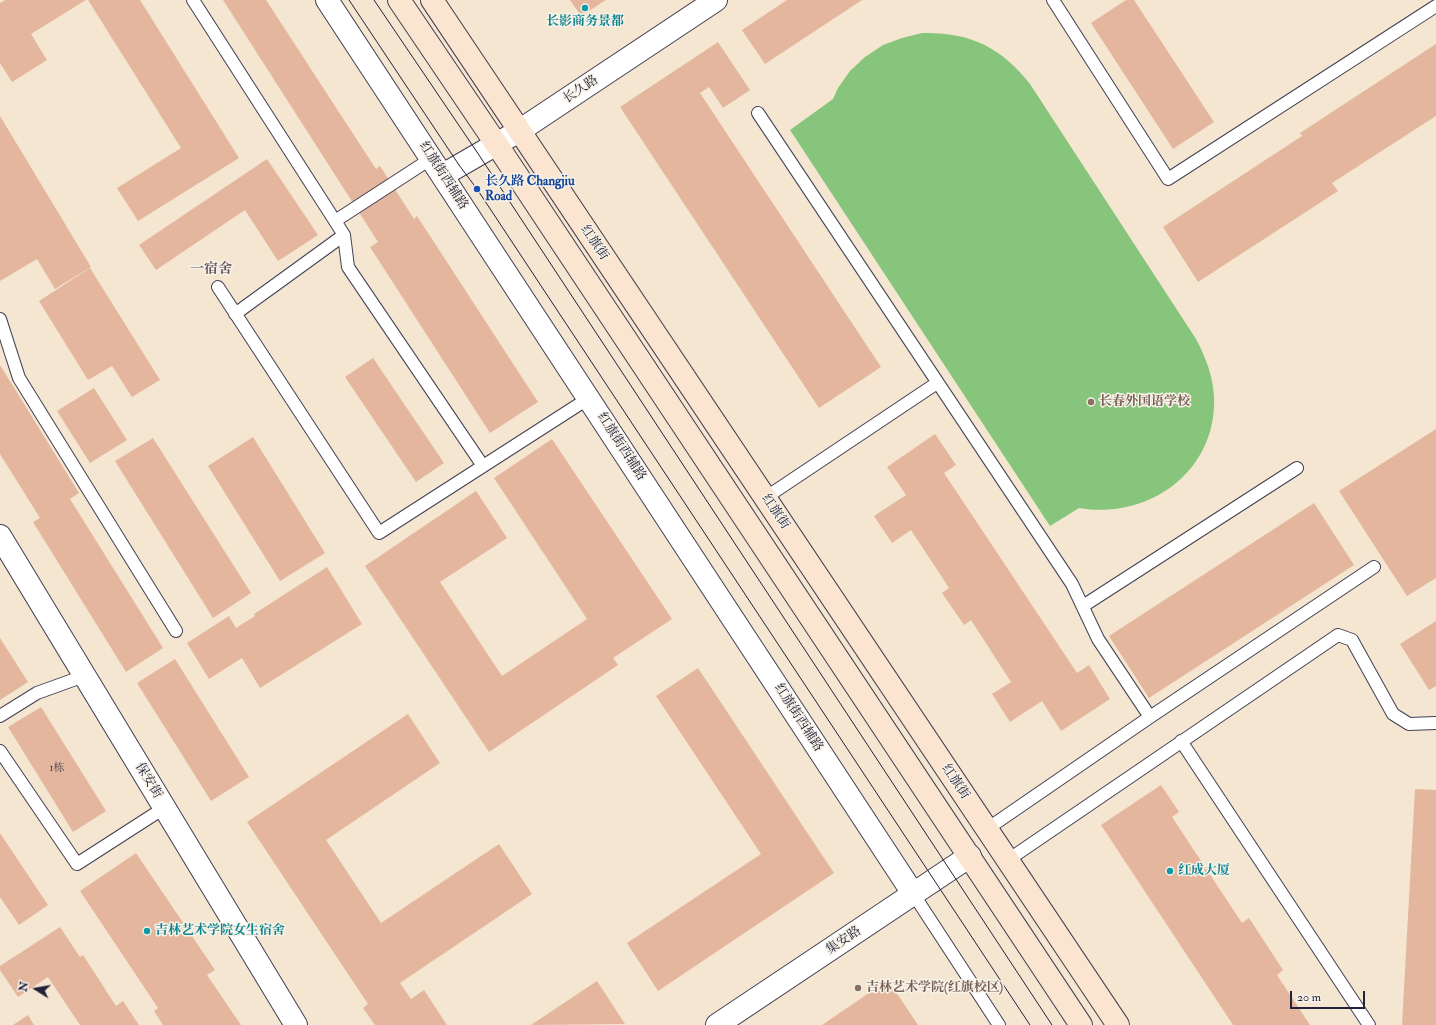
<!DOCTYPE html>
<html>
<head>
<meta charset="utf-8">
<style>
	body { margin:0 }
	#map { position:relative; width:1436px; height:1025px; overflow:hidden; background:#f5e6d1; font-family:"IM FELL Double Pica",serif }
	canvas { display:block }
	.north { position:absolute; left:16px; top:969px; width:40px; height:40px; -webkit-text-stroke:3px #f7f3e8; paint-order:stroke; rotate:281deg; font-size:11px; font-weight:700; line-height:16px; text-align:center; color:#22223b }
	.north::after { content:''; display:block; margin:auto; width:14px; height:18px; background:#22223b; clip-path:polygon(50% 0,100% 100%,50% 72%,0 100%) }
	.scale { position:absolute; left:1290px; top:991px; width:75px; height:18px; box-sizing:border-box; border:2px solid #22223b; border-top:0; padding-left:5px; font-size:12px; line-height:14px; white-space:nowrap; color:#22223b; -webkit-text-stroke:3px #f7f3e8; paint-order:stroke }
</style>
</head>
<body>
<div id="map">
<canvas width="1436" height="1025"></canvas>
<div class="north">N</div>
<div class="scale">20 m</div>
</div>
<script>
const c = document.querySelector('canvas').getContext('2d');
c.lineJoin = 'round';
function fill(path, color) {
  c.fillStyle = color;
  c.fill(path, 'evenodd');
}
function trace(path, color, width, dash) {
  c.strokeStyle = color;
  c.lineWidth = width;
  c.lineCap = dash ? 'butt' : 'round';
  c.setLineDash(dash || []);
  c.stroke(path);
}
function drawText(font, color, halo, rows, align = 'center') {
  c.font = font + ' "IM FELL Double Pica","Noto Serif SC",serif';
  c.lineWidth = 3;
  c.setLineDash([]);
  c.textBaseline = 'middle';
  c.strokeStyle = halo;
  c.fillStyle = color;
  for (const [text, x, y, turn = 0] of rows) {
    c.save();
    c.translate(x, y);
    c.rotate((+turn || 0) * Math.PI / 180);
    c.textAlign = isNaN(turn) ? turn : align;
    if (halo) c.strokeText(text, 0, 0);
    c.fillText(text, 0, 0);
    c.restore();
  }
}
fill(new Path2D(`
	M922,33C970,32 1001,47 1030,84L1196,339C1206,358 1213,376 1214,397C1217,472 1148,520 1079,508L1050,526L790,130L833,99L838,88L850,71L865,57L883,45L902,38Z`), '#86c57b');
fill(new Path2D(`
	M5,0H86L31,34L47,60L12,82L0,63V3Z
	M88,0H140L239,158L138,221L117,188L181,148Z
	M223,0H266L376,169L380,166L414,219L417,216L538,402L490,433L370,247L378,242Z
	M570,0H606L581,16Z
	M787,0H862L765,64L742,30Z
	M1126,0H1134L1214,122L1173,149L1091,23Z
	M718,42L750,90L723,108L709,87L700,93L881,367L819,408L620,107Z
	M1436,44V116L1332,183L1338,191L1198,282L1163,227L1302,136L1300,133Z
	M0,116L91,267L55,289L37,259L0,281Z
	M267,159L318,235L278,261L245,210L156,270L139,245Z
	M90,268L160,380L132,397L112,366L88,380L39,301Z
	M373,358L444,463L416,482L345,377Z
	M0,365L79,493L70,499L163,648L126,672L33,522L40,518L0,454Z
	M94,388L127,440L90,463L57,411Z
	M1436,429V578L1407,596L1339,491Z
	M935,434L956,465L944,473L1077,673L1089,665L1110,699L1061,731L1042,701L1010,722L992,694L1011,682L971,620L964,625L942,593L949,588L911,530L892,543L874,516L906,495L887,467Z
	M253,437L325,553L280,581L208,466Z
	M153,438L251,593L213,618L115,461Z
	M552,439L672,619L613,658L618,665L489,752L365,566L476,491L507,538L440,582L502,676L587,619L494,478Z
	M1314,503L1354,565L1149,698L1109,636Z
	M327,567L362,624L260,688L242,658L209,679L187,643L229,616L236,628L255,616L254,614Z
	M1436,621V686L1429,690L1400,644Z
	M0,638L28,682L0,700Z
	M175,659L249,777L211,801L137,683Z
	M698,668L834,873L658,991L627,943L761,854L656,696Z
	M41,707L106,811L73,832L8,727Z
	M408,714L440,763L326,840L381,923L499,844L532,894L400,983L411,999L424,990L447,1025H375L363,1008L368,1004L247,822Z
	M1161,785L1179,812L1172,817L1242,923L1249,918L1283,970L1277,975L1310,1025H1233L1101,825Z
	M1415,789L1436,790V1025H1402Z
	M0,833L48,905L19,925L0,897Z
	M136,853L215,970L207,975L241,1025H163L154,1011L158,1008L80,891Z
	M60,927L80,957L83,955L116,1006L123,1001L139,1025H80L48,977L18,997L0,970V966Z
	M888,980L918,1025H822Z
	M597,981L625,1024L531,1025Z
	M28,1015L34,1025H13Z`), '#e4b69d');
const service = new Path2D(`
	M193,0L344,235L348,267L483,466
	M1053,0L1168,179L1436,6
	M758,113L1072,584L1098,639L1150,717
	M335,221L432,158
	M218,287L379,533L589,398
	M235,314L344,235
	M0,319L19,378L176,631
	M765,498L937,383
	M1083,606L1297,468
	M0,716L37,693L84,676
	M1181,741L1369,1025
	M0,751L77,864L164,808
	M987,829L1150,717L1374,567
	M1008,860L1338,635L1352,640L1393,714L1409,724L1436,723
	M914,895L999,1025`);
const tertiary = new Path2D(`
	M327,0L914,895
	M443,175L519,131L716,0
	M0,536L296,1025
	M717,1025L970,856`);
const secondary = new Path2D(`
	M399,0L497,145L1081,1025
	M432,0L1118,1025`);
trace(service, '#423f52', 14);
trace(tertiary, '#423f52', 24);
trace(secondary, '#423f52', 24);
trace(service, '#fff', 12);
trace(tertiary, '#fff', 22);
trace(secondary, '#fce5d0', 22);
trace(new Path2D(`
	M349,0L459,165L477,189L1030,1025
	M374,0L479,155L1052,1025`), '#22223b', 1);
for (const [x, y, r, color] of [
	[585,8,4,"#0f9aa8"],
	[477,189,4,"#1a4fb4"],
	[1091,402,4,"#8d6e63"],
	[1170,871,4,"#0f9aa8"],
	[147,931,4,"#0f9aa8"],
	[858,988,4,"#8d6e63"]
]) {
  const dot = new Path2D();
  dot.arc(x, y, r, 0, 2 * Math.PI);
  c.fillStyle = color;
  c.fill(dot);
  trace(dot, '#f7f3e8', 1.5);
}
drawText('11px', '#524754', null, [
	["1栋",57,769]
]);
drawText('bold 13px', '#0d838f', '#f7f3e8', [
	["长影商务景都",585,22,"center"],
	["红成大厦",1178,871],
	["吉林艺术学院女生宿舍",155,931]
], 'left');
drawText('13px', '#22223b', '#f7f3e8', [
	["长久路",581,90,-34],
	["红旗街西辅路",443,176,57],
	["红旗街",594,243,56],
	["红旗街西辅路",621,447,57],
	["红旗街",775,512,56],
	["红旗街西辅路",798,718,57],
	["保安街",148,781,59],
	["红旗街",955,782,56],
	["集安路",844,941,-34]
]);
drawText('bold 13px', '#164399', '#f7f3e8', [
	["长久路 Changjiu",485,182],
	["Road",485,197]
], 'left');
drawText('bold 13px', '#785e54', '#f7f3e8', [
	["长春外国语学校",1099,402],
	["吉林艺术学院(红旗校区)",866,988]
], 'left');
drawText('bold 14px', '#66565d', '#f7f3e8', [
	["一宿舍",211,270]
]);
</script>
</body>
</html>
